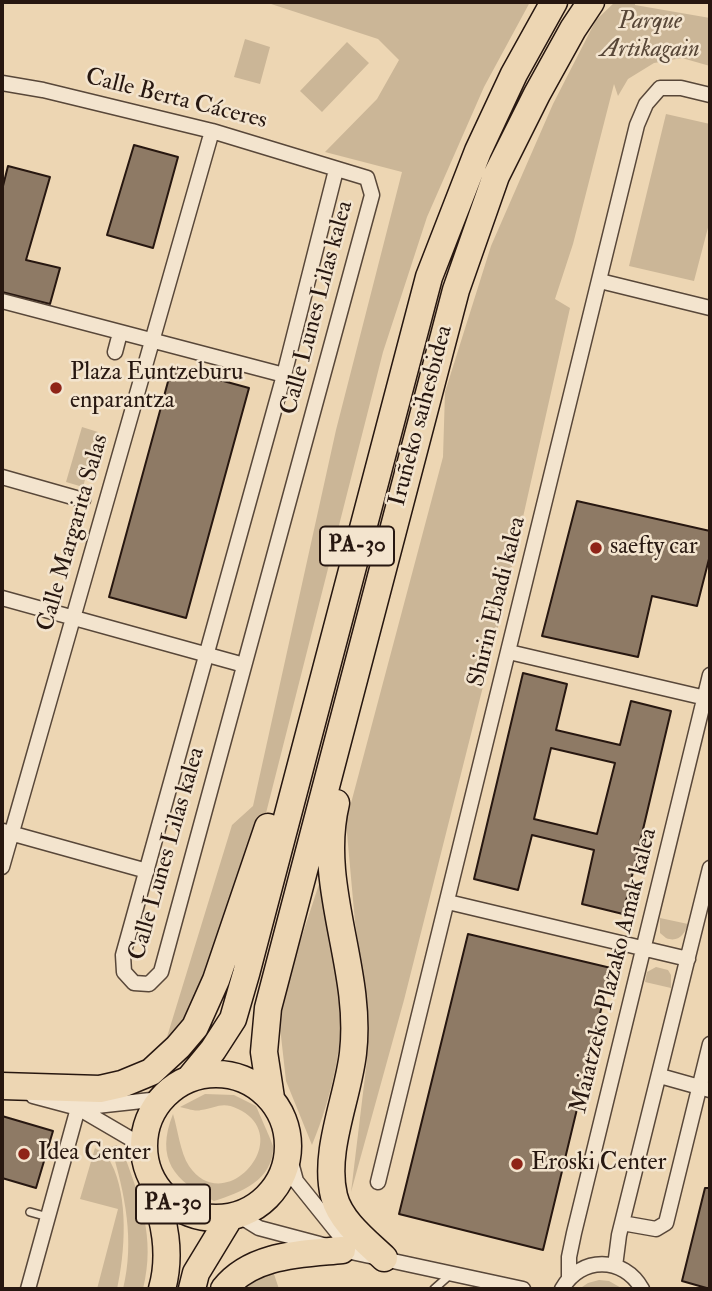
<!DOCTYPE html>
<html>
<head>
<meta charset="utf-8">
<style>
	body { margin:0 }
	#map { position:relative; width:712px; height:1291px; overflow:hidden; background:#edd6b3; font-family:"IM FELL Double Pica",serif }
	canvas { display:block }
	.frame { position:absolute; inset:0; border:4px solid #271710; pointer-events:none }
</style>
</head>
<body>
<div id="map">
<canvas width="712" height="1291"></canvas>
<div class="frame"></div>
</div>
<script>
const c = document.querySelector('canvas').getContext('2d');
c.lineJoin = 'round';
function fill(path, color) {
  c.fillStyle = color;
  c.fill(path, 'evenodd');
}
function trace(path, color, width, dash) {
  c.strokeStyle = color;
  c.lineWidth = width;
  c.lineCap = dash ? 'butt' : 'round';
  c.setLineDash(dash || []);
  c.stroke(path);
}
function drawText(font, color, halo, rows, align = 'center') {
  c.font = font + ' "IM FELL Double Pica",serif';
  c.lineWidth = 5;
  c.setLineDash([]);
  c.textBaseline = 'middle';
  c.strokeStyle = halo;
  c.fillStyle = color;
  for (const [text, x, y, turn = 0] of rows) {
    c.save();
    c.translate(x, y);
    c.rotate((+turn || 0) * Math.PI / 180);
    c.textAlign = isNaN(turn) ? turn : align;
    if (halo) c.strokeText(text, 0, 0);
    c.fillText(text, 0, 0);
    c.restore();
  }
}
fill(new Path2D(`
	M265,2H530L484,87L427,217L383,352L265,817L188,1022L163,1050L232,825L253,806L336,430L402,172L325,152L377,99L399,60L378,39Z
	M615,2H635V5L710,18V66L682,58L654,63L628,79L618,96L614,84L573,244L555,299L570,308L501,615L404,1000L351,1192L367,1060L366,995L355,922L346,822L443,457L445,392L491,246L553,104L596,20Z
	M245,39L270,47L260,84L234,77Z
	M347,42L369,63L322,112L300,91Z
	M666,114L710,124V220L694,281L629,266Z
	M82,427L98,432L83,487L66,482Z
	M321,878C328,910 339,945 342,978C346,1033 333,1095 312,1145L286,1081L278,1009Z
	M660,918L688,924C685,934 678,943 666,938L660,933Z
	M656,967L668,970L671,975V988L645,982L647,972Z
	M205,1094L234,1095L256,1106C259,1113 272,1142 273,1146C274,1180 240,1193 214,1201C174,1181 155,1159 173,1114C178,1130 180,1152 189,1166C225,1219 297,1137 238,1109C222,1101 216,1108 201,1110C195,1112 186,1108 180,1107Z
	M116,1145L122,1149C140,1198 156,1237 143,1289H123C135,1241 125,1194 111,1147Z
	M95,1148C101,1152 108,1156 111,1163C129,1197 125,1253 117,1289H97L118,1209L80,1199Z
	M273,1271L279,1289H242Z
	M599,1280L609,1281L623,1289H579L588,1283Z`), '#cbb697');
const building = new Path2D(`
	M134,145L178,157L153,248L107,235Z
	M8,166L50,177L26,260L60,268L50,304L2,292V190Z
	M172,367L249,388L186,618L109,597Z
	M577,501L710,531V555L697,606L652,596L638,657L542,636Z
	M523,673L567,684L556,730L620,745L631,701L671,711L623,914L582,904L594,850L532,835L518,890L474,879ZM551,748L615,763L597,834L534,819Z
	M468,934L611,968L543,1250L399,1214Z
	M2,1116L53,1131L36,1188L2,1178Z
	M705,1188H710V1289L682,1281Z`);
fill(building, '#8e7a65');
trace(building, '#271710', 2);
const lane = new Path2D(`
	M30,1212L48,1217
	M434,1289L452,1273`);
const street = new Path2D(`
	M2,83L43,90L212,131L367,178L372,195L161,972L149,984L134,983L124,972L123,955L284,375L336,170
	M600,281L710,308
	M2,301L284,375
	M115,352L120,333
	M2,477L83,500
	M2,598L244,665
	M509,652L710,699
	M3,831L147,871
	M2,867L212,131
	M448,902L688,959
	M660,1076L710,1090
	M33,1096L78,1108L143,1146
	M78,1108L160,1099
	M288,1151L296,1181L341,1237L357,1245
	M378,1182L637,125L646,104L660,88H681L710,95
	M238,1215L259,1228L342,1250L523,1289
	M622,1223L656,1229L666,1223L710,1044
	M615,1266L619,1235L710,868
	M569,1278V1257L574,1233L710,675
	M28,1289L78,1108
	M562,1289C580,1256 624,1256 642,1289`);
const highway = new Path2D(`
	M336,803C316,886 363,969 353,1053C348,1098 323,1151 334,1196C340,1221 366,1241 384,1258
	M144 1146a72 72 0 1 1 144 0a72 72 0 1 1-144 0Z
	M190,1078L213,1050L233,1019L246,974L429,277L478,151L514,74L554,2
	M2,1086L100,1089L122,1084L151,1072L178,1047L195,1027L216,980L268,827
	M271,1098L264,1052L268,1008L456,290L496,176L537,94L573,29L591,2
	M153,1186C164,1221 172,1253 162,1289
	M192,1289L196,1273L230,1217
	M224,1289C252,1254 301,1254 342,1250`);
trace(lane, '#584739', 10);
trace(street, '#584739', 17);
trace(highway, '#271710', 29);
trace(lane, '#f3e4ce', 7);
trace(street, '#f3e4ce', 14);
trace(highway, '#edd6b3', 26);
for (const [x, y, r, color] of [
	[56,388,7,"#8f2418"],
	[596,548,7,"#8f2418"],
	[24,1154,7,"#8f2418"],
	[517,1164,7,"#8f2418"]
]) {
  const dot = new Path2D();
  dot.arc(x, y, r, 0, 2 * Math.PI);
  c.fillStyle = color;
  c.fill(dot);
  trace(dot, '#f3e4ce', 2.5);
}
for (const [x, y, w] of [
	[357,546,74],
	[173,1204,74]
]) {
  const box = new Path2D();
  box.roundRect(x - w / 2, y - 19.5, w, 39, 5);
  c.fillStyle = '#f3e4ce';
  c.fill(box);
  trace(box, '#271710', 2);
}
drawText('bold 23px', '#271710', null, [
	["PA-30",357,546],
	["PA-30",173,1204]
]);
drawText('italic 24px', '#584738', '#f3e4ce', [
	["Parque",650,23],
	["Artikagain",650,51]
]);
drawText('24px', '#271710', '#f3e4ce', [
	["Calle Berta Cáceres",176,100,14],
	["Calle Lunes Lilas kalea",318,308,-75],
	["Iruñeko saihesbidea",422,416,-75],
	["Calle Margarita Salas",74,533,-74],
	["Shirin Ebadi kalea",498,602,-76],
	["Calle Lunes Lilas kalea",168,854,-74],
	["Maiatzeko Plazako Amak kalea",615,971,-76]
]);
drawText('24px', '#271710', '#f3e4ce', [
	["Plaza Euntzeburu",70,374],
	["enparantza",70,402],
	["saefty car",610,548],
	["Idea Center",38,1154],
	["Eroski Center",531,1164]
], 'left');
</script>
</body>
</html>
